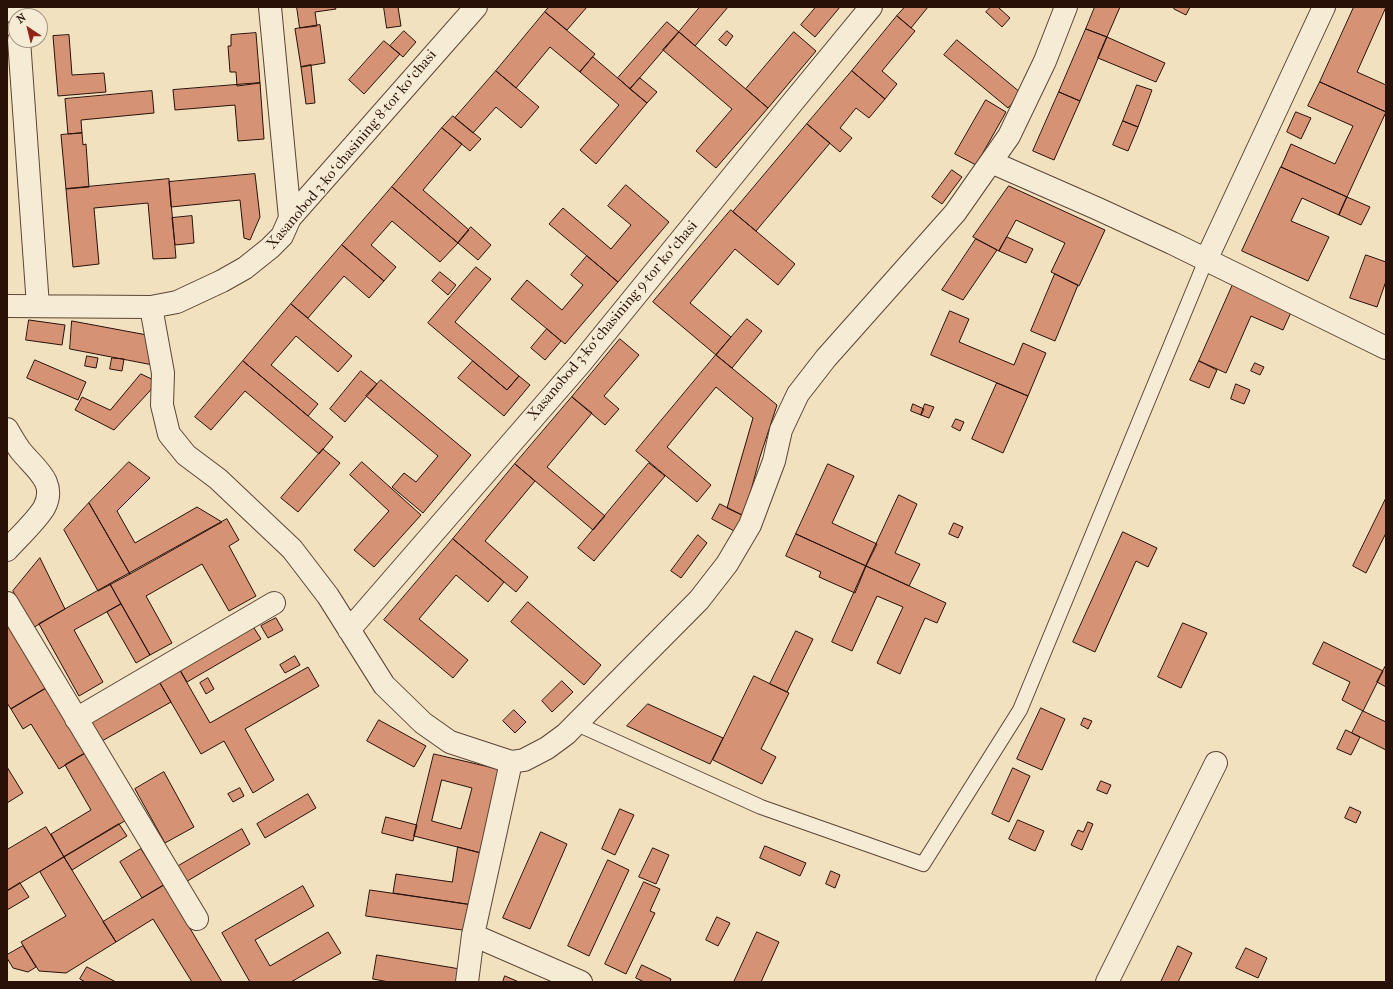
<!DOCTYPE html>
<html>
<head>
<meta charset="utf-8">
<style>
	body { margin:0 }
	#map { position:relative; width:1393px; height:989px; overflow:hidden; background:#f1e1bf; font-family:"IM FELL French Canon",serif }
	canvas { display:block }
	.frame { position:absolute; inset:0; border:8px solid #2a1107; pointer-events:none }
	.north { position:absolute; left:8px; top:8px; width:40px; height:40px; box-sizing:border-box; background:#f6ecd5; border:1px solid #a49483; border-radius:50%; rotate:325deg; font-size:11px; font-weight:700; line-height:16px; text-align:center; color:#2a1107 }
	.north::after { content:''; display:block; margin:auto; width:14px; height:18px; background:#8f2418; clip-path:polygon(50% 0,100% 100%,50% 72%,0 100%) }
</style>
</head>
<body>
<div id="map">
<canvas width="1393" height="989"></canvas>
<div class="frame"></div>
<div class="north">N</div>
</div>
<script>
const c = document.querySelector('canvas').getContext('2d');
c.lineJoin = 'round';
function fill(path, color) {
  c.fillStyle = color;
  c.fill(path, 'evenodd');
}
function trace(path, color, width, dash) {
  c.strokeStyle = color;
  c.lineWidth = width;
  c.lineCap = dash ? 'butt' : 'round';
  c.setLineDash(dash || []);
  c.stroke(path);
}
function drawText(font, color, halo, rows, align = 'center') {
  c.font = font + ' "IM FELL French Canon",serif';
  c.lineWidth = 3;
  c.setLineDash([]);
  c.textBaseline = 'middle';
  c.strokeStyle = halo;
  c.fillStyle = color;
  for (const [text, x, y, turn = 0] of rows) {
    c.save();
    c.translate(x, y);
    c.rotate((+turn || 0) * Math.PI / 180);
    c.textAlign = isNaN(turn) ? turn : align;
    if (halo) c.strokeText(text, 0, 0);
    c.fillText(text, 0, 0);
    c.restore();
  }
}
const building = new Path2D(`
	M297,7H335L336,9L315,12L317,26L300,28Z
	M384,7H398L401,26L387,28Z
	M549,7H587L567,30L545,12Z
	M700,7H728L695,46L679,32Z
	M816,7H840L815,37L801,25Z
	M905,7H928L911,28L897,16Z
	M991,7H998L1010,18L1002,27L986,12Z
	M1095,7H1120L1107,37L1086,29Z
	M1175,7H1190L1186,15L1174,9Z
	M1354,7H1386L1357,72L1386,85V112L1320,82Z
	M545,12L595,54L580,72L550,47L516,88L496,71Z
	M897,16L915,31L882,71L897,84L885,99L852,71Z
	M667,22L679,32L630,89L618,78Z
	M320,25L325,63L301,67L295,29Z
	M1086,29L1107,37L1080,101L1059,92Z
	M404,31L416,42L403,57L390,46Z
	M727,31L733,36L726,46L719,40Z
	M679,32L768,108L716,168L696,151L732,109L663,50Z
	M794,32L816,51L768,108L746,89Z
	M256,33L260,83L237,86L236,72H230L228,46H231V35Z
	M69,35L72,75L104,73L106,92L58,96L53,36Z
	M1107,37L1165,63L1156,82L1098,58Z
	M957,40L1021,93L1008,108L944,55Z
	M384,41L400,54L364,94L349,80Z
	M593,57L647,103L596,164L580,150L619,105L580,72Z
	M311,65L315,103L306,104L301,67Z
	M496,71L539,107L521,128L496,107L473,133L455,118Z
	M852,71L885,99L869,118L856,108L840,128L852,138L840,152L807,124Z
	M640,78L657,92L647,103L630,89Z
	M1320,82L1386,112L1347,197L1281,167L1291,144L1335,164L1353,126L1308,106Z
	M260,83L264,139L238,141L235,105L175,110L173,90Z
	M1137,85L1152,90L1138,127L1123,121Z
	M152,91L154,113L81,120L82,133L68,134L65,99Z
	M1059,92L1080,101L1054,160L1033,151Z
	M986,100L1006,112L976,165L955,154Z
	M1296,112L1311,118L1301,139L1287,132Z
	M453,116L481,139L470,151L442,128Z
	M1123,121L1138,127L1128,151L1113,145Z
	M807,124L830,143L756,231L733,212Z
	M442,128L462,144L423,190L469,230L458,243L392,187Z
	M82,133L83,145L86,144L89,187L66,189L61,135Z
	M1281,167L1347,197L1339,215L1302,198L1291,221L1329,237L1308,281L1242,251Z
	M952,170L962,177L942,204L932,197Z
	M255,174L260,217L250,240L244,238L240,200L171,207L169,182Z
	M169,179L176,258L153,259L148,203L94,208L99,264L73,267L66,189Z
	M626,185L669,222L618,282L549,224L563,208L611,249L631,225L608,206Z
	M1009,186L1105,230L1079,286L1051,272L1065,243L1016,220L999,251L973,237Z
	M392,187L458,243L440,262L392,221L371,245L396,267L384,281L342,245Z
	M1347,197L1370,207L1361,225L1339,215Z
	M731,210L795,264L778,285L735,249L690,303L731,337L716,355L653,302Z
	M192,216L194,243L175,245L172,218Z
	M471,227L491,245L478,260L458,243Z
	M1007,237L1033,249L1026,263L999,251Z
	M976,239L997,250L963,300L942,290Z
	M342,245L384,281L369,298L344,276L308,318L291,304Z
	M1366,255L1386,262V281L1377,307L1350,298Z
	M587,256L618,282L565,344L511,299L527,280L562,310L583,285L571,275Z
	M476,267L491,279L455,322L519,376L507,390L428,323Z
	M440,272L456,285L448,295L432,281Z
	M1055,274L1078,285L1055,341L1031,331Z
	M1234,282L1293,308L1283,330L1251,316L1226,373L1199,361Z
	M291,304L352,356L338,372L296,336L271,365L318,404L308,416L243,361Z
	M950,311L969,319L959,342L1014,365L1023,343L1046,353L1028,396L931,355Z
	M747,319L762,331L732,368L716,355Z
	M29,320L65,325L62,345L26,340Z
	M72,321L147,335L153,365L70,349Z
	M547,329L561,341L545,360L531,348Z
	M620,339L639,355L604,396L619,409L605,425L572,397Z
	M716,355L777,405L760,457L744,516L727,508L753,418L716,387L667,447L711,485L697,502L636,451Z
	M87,356L98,358L96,368L85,366Z
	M112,358L124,359L122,371L110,369Z
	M35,360L86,382L78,400L27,378Z
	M243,361L333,437L319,454L245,391L211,430L195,417Z
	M473,361L507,390L519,376L530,385L504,416L458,378Z
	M1199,361L1217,370L1209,388L1190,380Z
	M1255,363L1264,367L1260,375L1251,371Z
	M361,371L377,384L345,422L330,409Z
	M141,374L158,382L114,430L75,410L82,397L110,410Z
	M381,380L471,455L423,513L392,487L404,473L416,482L438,456L366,396Z
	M997,383L1028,396L1003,453L972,439Z
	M1236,384L1250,390L1244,404L1231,399Z
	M572,397L592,413L547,467L605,516L593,530L515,464Z
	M913,404L924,409L921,415L911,411Z
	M925,404L934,407L929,418L921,415Z
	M956,419L964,422L960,431L952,427Z
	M323,449L340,463L298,512L281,498Z
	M129,462L150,478L117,511L135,543L197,507L222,522L130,574L89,503Z
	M362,462L421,515L374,567L354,550L389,511L350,475Z
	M649,463L665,476L594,561L578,548Z
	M515,464L535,481L485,541L528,577L516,592L453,539Z
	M828,464L854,476L832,523L877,544L866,566L796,534Z
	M899,495L917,504L895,553L920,564L909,586L866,566Z
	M1386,498V533L1366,573L1353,566Z
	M89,503L130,574L98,591L64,530Z
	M720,504L744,516L736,532L712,519Z
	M227,519L239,540L229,546L256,596L229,611L202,564L146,596L172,643L150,655L110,584Z
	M954,523L963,527L958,538L949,534Z
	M1123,532L1157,548L1148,567L1136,561L1095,652L1073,642Z
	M796,534L866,566L855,593L819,577L821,572L786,556Z
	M698,535L707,543L681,578L671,571Z
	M453,539L504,582L488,602L456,575L419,619L468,660L453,678L384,620Z
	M40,558L65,609L31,629L13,591Z
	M866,566L946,603L937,623L925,618L900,674L877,663L903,607L877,596L852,651L832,642Z
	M110,584L121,604L74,630L103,682L79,696L39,624Z
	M528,602L601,665L584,685L511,622Z
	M121,604L150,655L136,663L107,612Z
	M276,618L283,630L268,638L261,626Z
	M7,620L48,687L11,709L7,703Z
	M1183,623L1207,633L1181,688L1158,677Z
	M254,628L261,639L187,682L180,670Z
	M796,631L813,639L787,692L770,684Z
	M1324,642L1383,671L1363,711L1342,700L1350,682L1313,664Z
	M295,656L300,665L285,673L280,665Z
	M1386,665V687L1377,682Z
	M178,667L210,723L308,667L319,686L245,729L274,780L253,793L224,741L201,754L157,678Z
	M754,676L789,693L761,749L776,757L762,784L713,760Z
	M157,678L171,702L102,741L88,718Z
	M208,678L214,689L206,694L200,683Z
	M562,681L573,692L552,712L542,701Z
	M48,687L87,752L59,769L31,724L23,729L11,709Z
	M648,704L723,738L710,764L627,726Z
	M1041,708L1065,719L1042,770L1017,759Z
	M514,710L526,722L515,733L503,721Z
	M1363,711L1386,722V750L1352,733Z
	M1084,718L1092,721L1088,729L1081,725Z
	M379,720L426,746L414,767L367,741Z
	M1346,730L1360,737L1351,755L1337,749Z
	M87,752L128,819L64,857L51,834L91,810L65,765Z
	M434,754L502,770L481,853L414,836ZM442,780L472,788L461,829L432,821Z
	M7,767L23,793L7,803Z
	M1013,768L1030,776L1009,822L992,814Z
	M164,772L194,827L165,843L135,789Z
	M1101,781L1111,785L1107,794L1097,790Z
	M240,788L244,796L233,802L228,794Z
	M308,794L316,808L265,838L257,824Z
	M1350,807L1361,812L1356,823L1345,818Z
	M620,809L634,815L615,855L602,849Z
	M386,817L417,825L413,841L382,833Z
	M1018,820L1044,831L1035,851L1009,839Z
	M1088,822L1093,824L1082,850L1071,845L1078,830L1083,832Z
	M119,824L127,836L72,870L64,857Z
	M46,827L64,857L7,891V850Z
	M242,829L250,844L184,883L175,868Z
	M541,832L567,844L530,929L503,918Z
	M765,846L806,863L800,876L760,858Z
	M458,847L481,853L473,905L393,893L396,874L452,882Z
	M653,848L669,855L656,884L639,877Z
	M141,849L164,885L142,898L120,862Z
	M64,857L116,942L66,973L39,971L21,942L66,916L40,872Z
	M608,860L629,870L589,956L568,946Z
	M831,871L840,875L835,888L826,884Z
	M644,882L660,889L650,911L655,913L626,974L605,964Z
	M20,883L29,897L7,910V891Z
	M164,885L222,982H192L153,919L116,942L103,922Z
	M303,886L314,906L255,940L270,966L328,932L341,953L291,982H250L222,933Z
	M370,890L473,905L469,931L366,916Z
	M717,917L730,923L718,946L706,940Z
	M757,932L779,942L761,982H734Z
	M23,946L36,967L28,972L13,968L7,958V955Z
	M1178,946L1192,953L1178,982H1161Z
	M1246,948L1267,958L1258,978L1236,968Z
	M377,955L460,969L458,982H389L373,979Z
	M642,965L671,979L670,982H644L636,978Z
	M87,967L116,982H85L80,979Z
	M505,976L519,982H503Z`);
fill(building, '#d59274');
trace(building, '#2a1107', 1);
const lane = new Path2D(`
	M577,724L761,807L923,864L1020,710L1206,260`);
const street = new Path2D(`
	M17,7L18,16
	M270,7L290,218
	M19,40L38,306
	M991,162L1096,208L1172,243L1386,348
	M1206,260L1324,7
	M7,306L151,307L177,302L222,281L245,268L270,248L282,236L290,218L476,7
	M151,307L163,373L162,405L169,434L186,455L218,479L292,549L328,596L384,685L423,723L450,742L511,762L524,760L547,748L566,734L699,600L727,564L750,525L774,461L781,430L798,394L826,358L955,213L1009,136L1045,61L1066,7
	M7,429C11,436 15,443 20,450C34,468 58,482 44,508C37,520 17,539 7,550
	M7,603L197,919
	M349,630L580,364L792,103L871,7
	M76,719L274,603
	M473,935L581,982
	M467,982L473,935L511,762
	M1107,982L1216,763`);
trace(lane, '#5c4535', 16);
trace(street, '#5c4535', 24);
trace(lane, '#f6ecd5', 14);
trace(street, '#f6ecd5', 22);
drawText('15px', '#2a1107', '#f6ecd5', [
	["Xasanobod 3-koʻchasining 8-tor koʻchasi",352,150,-50],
	["Xasanobod 3-koʻchasining 9-tor koʻchasi",613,321,-50]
]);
</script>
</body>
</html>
